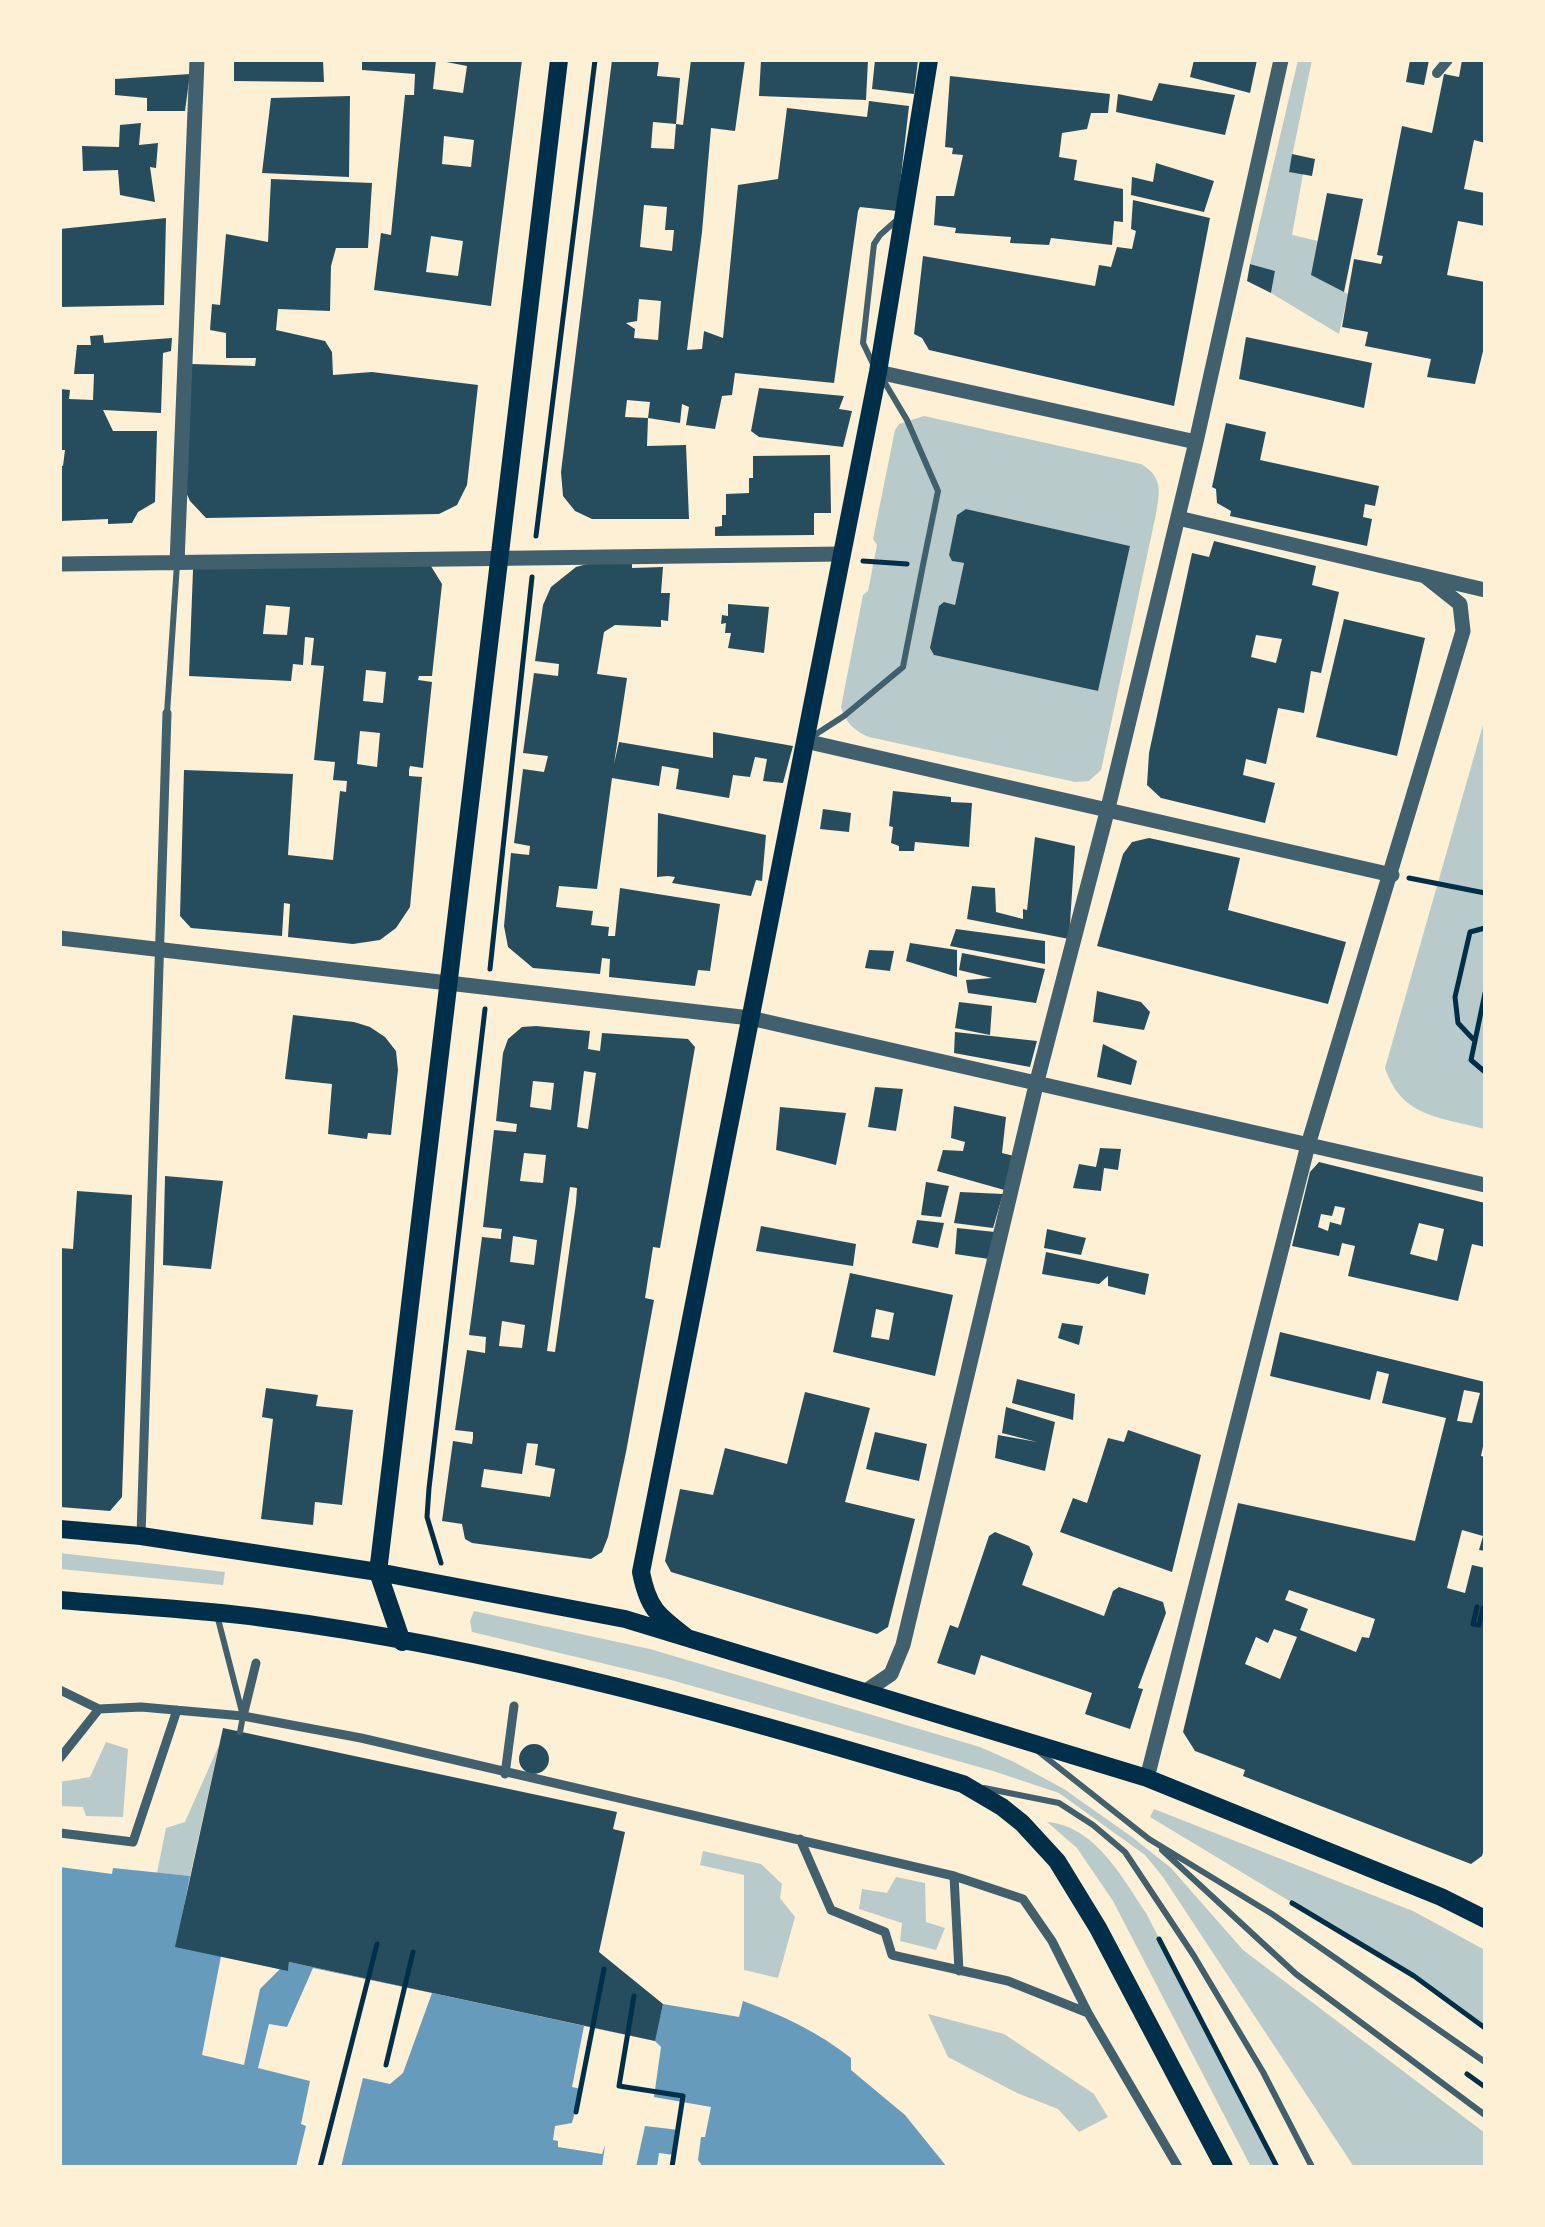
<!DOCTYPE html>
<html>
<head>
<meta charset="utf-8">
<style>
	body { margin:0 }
	#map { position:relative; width:1545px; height:2227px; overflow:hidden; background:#fdf0d5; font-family:Montserrat,sans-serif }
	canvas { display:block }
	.frame { position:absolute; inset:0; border:62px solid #fdf0d5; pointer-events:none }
</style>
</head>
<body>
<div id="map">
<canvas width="1545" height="2227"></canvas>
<div class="frame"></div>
</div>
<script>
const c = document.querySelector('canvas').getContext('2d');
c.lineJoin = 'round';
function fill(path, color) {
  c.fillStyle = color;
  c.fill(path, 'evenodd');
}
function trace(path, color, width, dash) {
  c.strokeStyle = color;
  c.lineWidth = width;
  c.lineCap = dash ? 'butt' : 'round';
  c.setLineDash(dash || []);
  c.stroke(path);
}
fill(new Path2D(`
	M1298,60H1312L1289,171L1303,174L1292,235L1318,241L1312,275L1348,294L1339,334L1271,293L1275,271L1250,264Z
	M924,416L1141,464C1163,477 1160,491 1156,514L1101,770L1089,781L1075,782L869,737C854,731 846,723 841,707L863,595L868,591L877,545L873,539L895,430L899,424ZM966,509L1130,546L1098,691L934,655L944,602L955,605L964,563L952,561L949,555L957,515Z
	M1485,718V1129C1440,1117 1402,1118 1385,1068Z
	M60,1553L225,1572L223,1585L60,1569Z
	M474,1611L650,1649L980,1747L1014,1762L1064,1789L1132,1837L1171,1868L1243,1950L1485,2133V2167H1354L1163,1877L1145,1855L1059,1793L993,1771L664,1678L472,1632L470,1621Z
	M106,1742L128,1749L123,1817L86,1816L83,1807L60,1806V1782L90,1777Z
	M219,1745L190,1876L157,1873L166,1828L185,1822Z
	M1154,1809L1413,1911L1485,1950V2028L1414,1976L1150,1817Z
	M1047,1822C1095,1826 1122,1877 1146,1913L1277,2167H1251L1113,1901L1077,1848Z
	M703,1851L761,1864L782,1884L780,1898L795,1917L778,1978L744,1970V1875L700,1865Z
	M896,1877L925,1883L926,1922L945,1928L936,1950L900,1941L902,1923L859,1909L862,1889L887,1893Z
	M928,2014L1004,2034L1094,2094L1108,2117L1079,2132L1058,2109L1017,2093L948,2057Z`), '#b9caca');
fill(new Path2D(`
	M60,1867L112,1874L113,1868L190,1876L176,1946L288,1970L289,1962L654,2041L663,2004L739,2017L743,2001C782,2015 818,2032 851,2058V2070L905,2115L947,2167H60Z`), '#669bbc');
fill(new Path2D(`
	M221,1956L280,1969L260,1989L244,2065L202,2055Z
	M313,1968L432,1993L403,2073L390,2084L363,2078L341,2167H296L306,2126L301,2124L310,2081L258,2068L269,2024L287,2027Z
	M584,2026L655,2041L661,2047L654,2097L711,2107L705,2137H701L698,2160L703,2167H657L659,2153L674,2155L679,2130L645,2126L636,2167H602L605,2145L602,2154L558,2147V2141L553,2140L555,2126L572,2123L581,2089L572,2087Z`), '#fdf0d5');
fill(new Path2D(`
	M234,60H323L324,82L234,81Z
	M362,60H436L433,89L463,93L467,66L436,60H522L491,306L374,290L381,233L391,235L405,95H414L415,74L362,70ZM444,136L474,140L471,167L442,164ZM431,236L463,241L458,276L426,272Z
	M612,60H659L657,76L680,78L676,124L653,122L651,148L674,149L676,124L683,125L691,60H745L735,131L711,128L702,232L687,350L702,349L704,331L723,338L738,185L778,179L787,108L867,117L869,101L909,106L897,211L860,207L858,211L834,383L735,373L732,395L722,396L715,429L686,425L689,407L682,404L680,423L648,418L647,446L686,445L689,519H592L575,511L563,496L561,472ZM644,205L667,207L665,230H674L672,251L640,247ZM639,299L661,301L658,340L634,338L635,329L626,323L637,321ZM627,400L650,402L648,418L625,417Z
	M761,60H868L866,100L759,96Z
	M875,60H918L914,94L872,89Z
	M1194,60H1257L1250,93L1190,77Z
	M1410,60H1429L1424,85L1406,82Z
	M1462,60H1485V143L1474,140L1464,189L1485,193V226L1458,221L1447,275L1485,282V343L1475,384L1427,377L1431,359L1365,346L1368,332L1342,327L1354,259L1381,264L1383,256L1377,255L1402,126L1432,133L1444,74L1459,77Z
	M190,74L185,111H147V98L115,95V79Z
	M950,76L1110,94L1108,113H1091L1087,129L1062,133L1059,157L1077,160L1074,180L1123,189V222L1114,221L1112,245L1051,238L1049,245L1010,243L1011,237L955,233L956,228L934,225L936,196H954L963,155L952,154L953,148L945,147Z
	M1159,83L1235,95L1225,135L1116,112L1118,94L1152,101Z
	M350,96L349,177L262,173L271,98Z
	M141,123L139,145L158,143L156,168L150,167L155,202L120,195L118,170L83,171L82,146L119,147L120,125Z
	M1292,154L1315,159L1312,176L1289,172Z
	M1156,163L1214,181L1204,212L1131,195L1132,177L1153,182Z
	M271,179L372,183L368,248H336L331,266L330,311L278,309L276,330L325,341L332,352L333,375L372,372L478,385L467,485L457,505L439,514L206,518L190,501L184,488L192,364L255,366L256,358H226V333L210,330L212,304L220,305L226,234L268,242Z
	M1327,193L1363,199L1344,292L1311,275Z
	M1133,200L1210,218L1174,406L929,350L922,338L914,334L923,256L1095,286L1099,265L1111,267L1117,247L1132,249L1136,231L1131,229Z
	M166,218L164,305L60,307V229Z
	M1250,264L1275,271L1271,293L1247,281Z
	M103,335L104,343L172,338L171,351L163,353L161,413L103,410L113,431H157L155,502L138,512L132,523L108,524V519L60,521V465L63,466L65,450H60V389L70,390L69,399L93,400L94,374H74L77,345H91L90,336Z
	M1246,337L1372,363L1364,408L1239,379Z
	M759,388L844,396L839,409L852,411L843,447L759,437L751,431Z
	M1226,423L1266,432L1260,460L1379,486L1375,506L1365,504L1363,517L1372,519L1367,546L1230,516L1231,511L1217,503L1216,489L1212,487Z
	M830,455L831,513H814V535L715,536V527L722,526V515H726V494L749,493V478H753V456Z
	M966,509L1130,546L1098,691L934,655L930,648L939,606L944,602L955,605L964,563L952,561L949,555L957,515Z
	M1214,541L1316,566L1312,585L1339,592L1321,673L1311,671L1304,713L1278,708L1266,764L1246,759L1243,775L1275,783L1265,823L1161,798L1147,785L1149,753L1192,553L1209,557ZM1256,635L1282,639L1276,663L1251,657Z
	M209,556L429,563L442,584L432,676H419L418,680L432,682L423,768L410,766L409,770V776L422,777L410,907L396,928L380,940L353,944L288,937L290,904L284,903L282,936L191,928L180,916L184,770L293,774L288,855L333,860L340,791L346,792L347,781L333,780L335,762L314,760L324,666L311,665L314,638L305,637L303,665L293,664L291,681L189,676L193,570ZM266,605L290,607L287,635L263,634ZM366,670L386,672L383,703L363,701ZM360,731L380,733L377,767L357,764Z
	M632,562V568L663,567L661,593H670L668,621L661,620V627L615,625L604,632L597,674L627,678L614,764L619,742L713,758V732L793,746L783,783L763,781L767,759L755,757L750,777L733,775L729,798L676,789L679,769L662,766L659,786L612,778L597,889L559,886L556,907L593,911L591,925L609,927L608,936H615L620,888L720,904L710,971L698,970L695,986L609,977L610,959L602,958L600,974L533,968L508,947L504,926L511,853L529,855L530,846L514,843L523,769L544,772L548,756L523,753L534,673L558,676L559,664L535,661L543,605L551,587L576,567L591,563Z
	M728,604L769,607L764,653L728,648L731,633H725L726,623L721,624L722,615L728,616Z
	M1344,619L1425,638L1397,756L1316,737Z
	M893,791L951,797V802L972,803L969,847L915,842L914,851H899V846L891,843L893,827L889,826Z
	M823,809L851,813L849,832L820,829Z
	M658,813L766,835L762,881L756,880L751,896L672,883L675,877L668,876L657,877Z
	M1035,837L1075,846L1069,939L967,919L972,886L995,888L996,912L1023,919V909L1027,910Z
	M1149,838L1240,858L1228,910L1346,942L1328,1004L1097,946L1123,854L1132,842Z
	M956,929L1045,941V964L950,946Z
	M910,943L957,950V977L906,961Z
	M869,950L894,951L890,971L865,968Z
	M962,953L1045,969L1036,1003L968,993L966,980L992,978L959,970Z
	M1097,991L1141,1002L1150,1012L1144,1030L1093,1022Z
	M959,1002L992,1006L990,1035L955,1028Z
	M293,1015L354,1022L370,1027L385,1037L396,1051L398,1070L391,1135L368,1133L367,1139L328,1134L332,1084L285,1079Z
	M536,1026L590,1031L588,1049L600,1051L602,1033L688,1039L695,1047L660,1248L653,1247L645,1298L654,1300L626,1452L608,1537L602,1552L591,1559L472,1543L465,1539L462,1524L442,1521L453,1441L472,1444L473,1438V1432L455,1430L467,1350L485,1353L486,1337L469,1335L482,1237L501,1239V1235L502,1229L483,1227L494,1130L516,1132L517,1124L496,1121L503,1053L508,1039L522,1027ZM584,1071L596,1073L588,1129L577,1127ZM533,1081L554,1083L551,1110L530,1107ZM524,1153L546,1155L543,1183L520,1181ZM570,1187L577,1188L576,1203L555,1352L547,1351ZM513,1236L537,1240L534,1265L510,1262ZM502,1321L525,1325L522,1348L499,1346ZM527,1443L538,1444L535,1465L555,1469L550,1497L481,1487L484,1469L522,1474Z
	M955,1032L1037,1041L1030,1067L954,1053Z
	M1103,1044L1137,1061L1131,1085L1097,1077Z
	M875,1087L903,1089L896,1131L868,1127Z
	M954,1106L1006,1117L1002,1153L1014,1156L1008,1191L937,1171L943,1150L963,1151L965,1142L951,1138Z
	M780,1107L846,1113L836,1165L776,1150Z
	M1100,1148L1121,1149L1118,1170L1104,1168L1101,1191L1073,1188L1079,1164L1096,1167Z
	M1319,1162L1485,1203V1247L1472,1244L1458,1301L1348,1276L1355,1246L1342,1243L1339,1256L1292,1246L1310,1172ZM1335,1206L1345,1208L1341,1225L1330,1222L1328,1231L1318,1227L1321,1214L1332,1216ZM1419,1223L1444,1229L1437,1261L1410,1254Z
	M165,1176L223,1181L211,1269L163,1265Z
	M926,1182L949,1186L941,1217L921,1215Z
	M77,1191L132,1195L122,1497L110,1511L60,1507V1248L73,1249Z
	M960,1192L1003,1194L993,1228L954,1223Z
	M917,1220L944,1223L938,1248L912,1243Z
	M761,1226L856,1244L853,1266L756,1251Z
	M957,1228L995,1232L989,1259L955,1254Z
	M1047,1229L1086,1238L1081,1255L1044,1248Z
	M1046,1252L1149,1274L1145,1295L1108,1286V1276L1099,1284L1042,1274Z
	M850,1273L953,1295L935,1376L833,1352ZM876,1309L894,1313L889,1340L871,1337Z
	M1062,1323L1083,1326L1079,1345L1058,1338Z
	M1280,1332L1485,1382V1437L1481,1456L1485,1457V1551L1479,1550L1483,1536L1462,1530L1447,1588L1465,1593L1472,1565L1485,1568V1846L1482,1856L1471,1864L1243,1776L1245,1770L1195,1751L1183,1732L1238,1503L1415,1541L1446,1418L1382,1403L1389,1374L1377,1371L1370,1400L1270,1376ZM1464,1390L1480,1393L1472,1423L1457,1421ZM1289,1590L1375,1619L1369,1638L1362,1637L1356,1652L1300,1630L1308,1609L1285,1600ZM1274,1629L1297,1637L1280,1679L1245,1664L1256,1637L1268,1643Z
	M1017,1379L1075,1394L1073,1420L1012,1403Z
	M266,1388L318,1395L316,1406L353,1410L342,1505L315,1502L313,1525L261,1519L273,1419L262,1417Z
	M805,1392L870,1408L845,1502L915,1519L888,1627L877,1634L671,1572L665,1561L680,1489L713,1495L725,1448L787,1464Z
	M1006,1407L1055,1422L1045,1471L995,1458L998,1435L1037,1442L1002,1433Z
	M1128,1430L1201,1455L1172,1572L1060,1532L1073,1498L1087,1503L1108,1438L1124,1442Z
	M875,1432L927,1444L919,1481L866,1469Z
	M995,1532L1029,1546L1033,1554L1022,1585L1104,1616L1113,1591L1119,1587L1163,1602L1166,1613L1138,1688L1143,1689L1130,1729L1085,1714L1092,1693L981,1655L975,1675L937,1663L950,1625L958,1628L989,1536Z
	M223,1728L617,1812L613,1829L625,1832L599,1952L663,2004L655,2041L289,1962L288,1971L175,1947Z
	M519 1759a15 15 0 1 1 30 0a15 15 0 1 1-30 0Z`), '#264d5e');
trace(new Path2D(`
	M536,536L595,60
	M863,561L907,564
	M1409,878L1485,893
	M490,969L532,577
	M1485,993L1471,1060L1485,1072
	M1473,1039L1458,1023L1455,997L1470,932L1485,928
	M441,1563L427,1517L429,1488L485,1009
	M1477,1607L1473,1624L1479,1625L1483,1608
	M1292,1903L1414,1976L1485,2028
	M1159,1939L1277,2167
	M634,1996L619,2086L683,2096L672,2167
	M386,2065L413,1952
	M1467,2074L1485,2087
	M576,2112L604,1969
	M320,2167L377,1944`), '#003049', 5);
trace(new Path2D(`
	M875,368L863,343L874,244L880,235L898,219
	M167,713L177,564
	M810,738L844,716L903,667L923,565L938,491L907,420L882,378
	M217,1615L243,1716L240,1732
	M1039,1752L1149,1839L1272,1914L1485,2062
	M984,1788L1059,1803L1093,1825L1125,1852L1194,1956L1263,2072L1312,2167
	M1162,1850L1296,1974L1485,2115`), '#3f606c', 6);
trace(new Path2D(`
	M141,1535L167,713
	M60,1690L99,1709L141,1707L243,1716L361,1738L954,1876L959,1971
	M243,1716L256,1663
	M60,1758L99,1709
	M505,1774L514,1706
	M60,1833L133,1842L177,1710
	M800,1839L831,1910L885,1932L892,1955L1008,1981L1088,2013
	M954,1876L1023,1899L1052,1941L1088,2013L1178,2167`), '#3f606c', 9);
trace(new Path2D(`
	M1437,73L1448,60`), '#3f606c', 10);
trace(new Path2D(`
	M878,372L1196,442
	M1178,518L1485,590
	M177,563L197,60
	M60,564L842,554
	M805,741L1392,875
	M60,938L750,1018L1485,1185
	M866,1691L891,1674L903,1645L1036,1085L1108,808L1196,442L1281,60
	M1147,1778L1308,1145L1463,631L1460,604L1426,577`), '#3f606c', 15);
trace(new Path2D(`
	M60,1529L141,1536L378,1572L625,1619L1147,1778L1441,1897L1485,1919
	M60,1600C128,1606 196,1609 264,1618C498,1648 737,1716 963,1784L1002,1807L1022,1823L1057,1861L1098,1928L1224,2167
	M686,1637C657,1615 648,1608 641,1572L878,372L929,60
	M402,1642L378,1572L559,60`), '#003049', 18);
</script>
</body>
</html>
